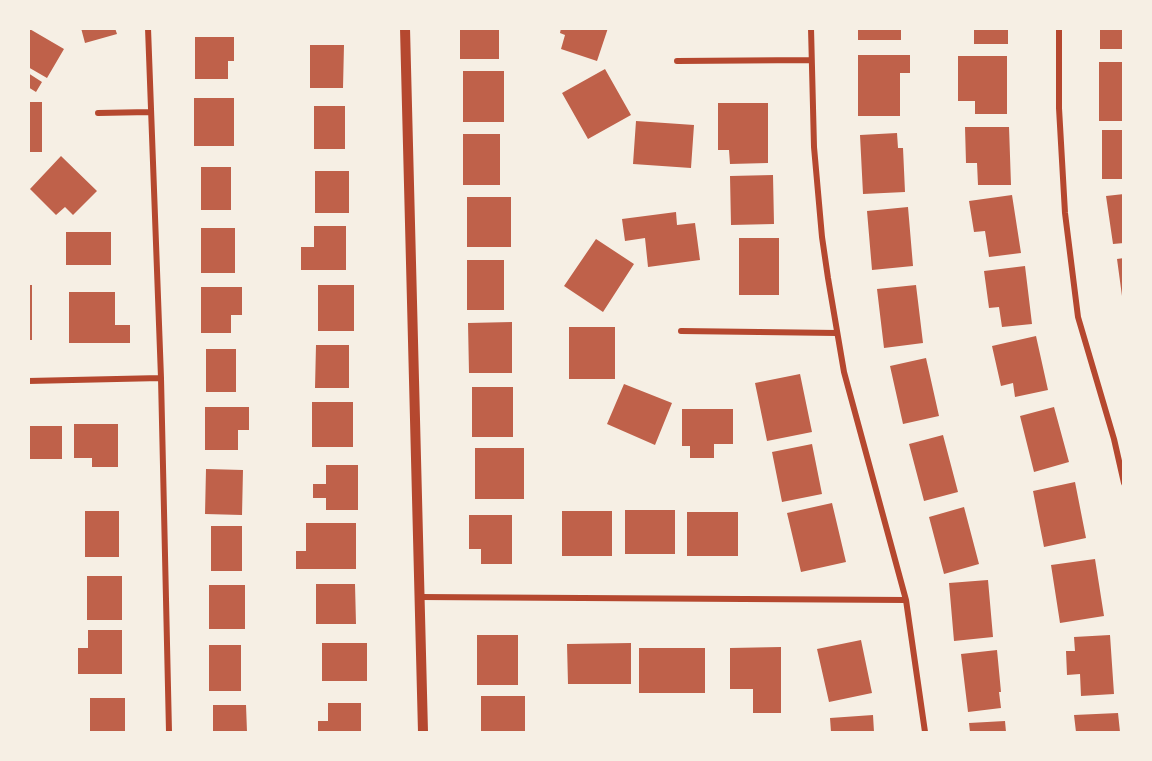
<!DOCTYPE html>
<html>
<head>
<meta charset="utf-8">
<style>
	body { margin:0 }
	#map { position:relative; width:1152px; height:761px; overflow:hidden; background:#f6efe4; font-family:Georgia,serif }
	canvas { display:block }
	.frame { position:absolute; inset:0; border:30px solid #f6efe4; pointer-events:none }
</style>
</head>
<body>
<div id="map">
<canvas width="1152" height="761"></canvas>
<div class="frame"></div>
</div>
<script>
const c = document.querySelector('canvas').getContext('2d');
c.lineJoin = 'round';
function fill(path, color) {
  c.fillStyle = color;
  c.fill(path, 'evenodd');
}
function trace(path, color, width, dash) {
  c.strokeStyle = color;
  c.lineWidth = width;
  c.lineCap = dash ? 'butt' : 'round';
  c.setLineDash(dash || []);
  c.stroke(path);
}
fill(new Path2D(`
	M28,28L64,49L47,78L28,67Z
	M81,28H115L117,34L85,43Z
	M460,28H499V59H460Z
	M561,28H608L597,61L561,49L565,35L560,33Z
	M858,28H901V40H858Z
	M974,28H1008V44H974Z
	M1100,28H1124V49H1100Z
	M195,37H234V61H228V79H195Z
	M310,45H344L343,88H310Z
	M858,55H910V73H900V116H858Z
	M958,56H1007V114H975V101H958Z
	M1099,62H1124V121H1099Z
	M605,69L631,115L588,139L562,93Z
	M463,71H504V122H463Z
	M28,73L42,82L36,92L28,87Z
	M194,98H234V146H194Z
	M28,102H42V152H28Z
	M718,103H768V163L730,164L729,150H718Z
	M314,106H345V149H314Z
	M636,121L694,125L691,168L633,164Z
	M965,127H1009L1011,185H978L977,163H966Z
	M1102,130H1124V179H1102Z
	M897,133L898,148H903L905,192L863,194L860,135Z
	M463,134H500V185H463Z
	M61,156L97,191L73,215L65,207L56,215L30,189Z
	M201,167H231V210H201Z
	M315,171H349V213H315Z
	M773,175L774,224L731,225L730,176Z
	M1124,194V243L1113,244L1106,196Z
	M1012,195L1021,253L989,257L985,231L974,232L969,201Z
	M467,197H511V247H467Z
	M908,207L913,266L872,270L867,211Z
	M676,212L677,225L695,223L700,260L648,267L645,238L625,241L622,219Z
	M314,226H346V270H301V247H314Z
	M201,228H235V273H201Z
	M66,232H111V265H66Z
	M739,238H779V295H739Z
	M596,239L634,264L603,312L564,286Z
	M1124,258V296H1122L1117,259Z
	M467,260H504V310H467Z
	M1025,266L1032,324L1002,327L999,307L989,308L984,271Z
	M28,285H32V340H28Z
	M318,285H354V331H318Z
	M916,285L923,343L884,348L877,289Z
	M201,287H242V315H231V333H201Z
	M69,292H115V325H130V343H69Z
	M512,322V373H469L468,323Z
	M569,327H615V379H569Z
	M1036,336L1048,390L1015,397L1013,383L1001,386L992,346Z
	M316,345H349V388H315Z
	M206,349H236V392H206Z
	M926,358L939,416L903,424L890,366Z
	M800,374L812,432L767,441L755,383Z
	M624,384L672,403L655,445L607,424Z
	M472,387H513V437H472Z
	M312,402H353V447H312Z
	M205,407H249V430H238V450H205Z
	M1054,407L1069,462L1034,472L1020,416Z
	M682,409H733V444H714V458H690V446H682Z
	M74,424H118V467H92V458H74Z
	M28,426H62V459H28Z
	M943,435L958,492L924,501L909,444Z
	M812,444L822,494L782,502L772,452Z
	M475,448H524V499H475Z
	M326,465H358V510H326V498H313V484H326Z
	M206,469L243,470L242,515L205,514Z
	M1075,482L1086,538L1044,547L1033,491Z
	M832,503L846,562L801,572L787,513Z
	M964,507L979,564L944,574L929,517Z
	M625,510H675V554H625Z
	M85,511H119V557H85Z
	M562,511H612V556H562Z
	M687,512H738V556H687Z
	M469,515H512V564H481V549H469Z
	M306,523H356V569H296V551H306Z
	M211,526H242V571H211Z
	M1095,559L1104,616L1060,623L1051,565Z
	M87,576H122V620H87Z
	M988,580L993,637L954,641L949,583Z
	M316,584H355L356,624H316Z
	M209,585H245V629H209Z
	M88,630H122V674H78V648H88Z
	M477,635H518V685H477Z
	M1110,635L1114,694L1081,696L1080,674L1067,675L1066,651H1075L1074,637Z
	M861,640L872,693L829,702L817,649Z
	M322,643H367V681H322Z
	M631,643V684H568L567,644Z
	M209,645H241V691H209Z
	M781,647V713H753V689H730V648Z
	M639,648H705V693H639Z
	M997,650L1001,692H999L1001,708L968,712L961,654Z
	M481,696H525V732H481Z
	M90,698H125V732H90Z
	M328,703H361V732H318V721H328Z
	M213,705H246L247,732H213Z
	M1118,713L1120,732H1076L1074,715Z
	M873,715L874,732H831L830,718Z
	M1005,721L1006,732H970L969,723Z`), '#bf614a');
trace(new Path2D(`
	M148,28L161,378L169,732
	M811,28L814,147L822,237L828,278L844,372L906,600L925,732
	M1059,28V108L1065,213L1078,317L1114,439L1124,483
	M677,61L811,60
	M98,113L150,112
	M681,331L837,333
	M28,381L161,378
	M420,597L906,600`), '#b5482f', 6);
trace(new Path2D(`
	M405,28L423,732`), '#b5482f', 10);
</script>
</body>
</html>
